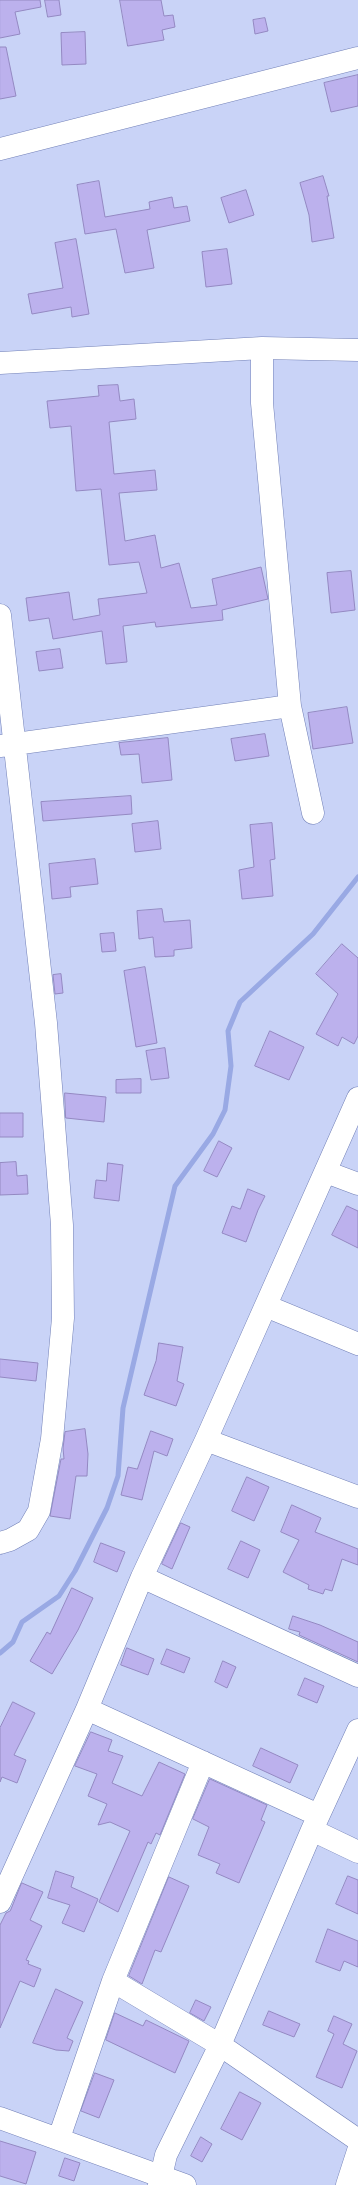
<!DOCTYPE html>
<html>
<head>
<meta charset="utf-8">
<style>
	body { margin:0 }
	canvas { display:block; background:#c9d3f7 }
</style>
</head>
<body>
<canvas width="358" height="2185"></canvas>
<script>
const c = document.querySelector('canvas').getContext('2d');
c.lineJoin = 'round';
function trace(path, color, width, dash) {
  c.strokeStyle = color;
  c.lineWidth = width;
  c.lineCap = dash ? 'butt' : 'round';
  c.setLineDash(dash || []);
  c.stroke(path);
}
function fill(path, color) {
  c.fillStyle = color;
  c.fill(path, 'evenodd');
}
trace(new Path2D(`
	M0,1653L13,1642L22,1622L59,1596L75,1571L107,1508L118,1476L123,1408L175,1186L213,1134L225,1110L231,1066L228,1031L240,1002L313,934L358,877`), '#99a9e4', 5);
const building = new Path2D(`
	M0,0H40L41,7L15,12L20,34L0,38Z
	M45,0H59L61,15L48,17Z
	M120,0H161L164,16L173,15L175,27L162,30L164,40L128,46Z
	M265,18L268,31L255,34L253,20Z
	M85,32L86,64L62,65L61,33Z
	M0,47H6L16,96L0,99Z
	M358,75V106L331,112L324,83Z
	M323,176L329,196H327L334,238L312,242L309,215L300,183Z
	M99,181L105,217L150,209L149,202L172,197L174,208L187,206L190,221L147,230L154,268L125,273L116,229L85,234L77,185Z
	M246,190L254,215L229,223L221,198Z
	M76,239L89,314L72,317L71,307L32,314L28,294L63,288L55,243Z
	M227,249L232,284L206,287L202,252Z
	M118,385L120,401L134,399L136,419L109,422L114,474L155,470L157,490L119,493L125,541L155,535L161,568L179,563L191,608L217,605L212,579L261,567L268,599L222,610L223,620L156,627L155,622L123,626L127,662L106,664L102,631L53,639L49,618L29,621L26,598L69,592L73,620L100,615L98,599L147,593L139,562L109,565L101,489L76,491L71,426L50,428L47,401L99,396L98,386Z
	M351,571L355,610L331,613L327,573Z
	M60,649L63,668L39,671L36,652Z
	M347,707L353,743L313,749L308,713Z
	M265,734L269,756L235,761L231,739Z
	M168,738L172,780L142,783L139,754L121,755L119,743Z
	M131,796L132,814L43,821L41,802Z
	M158,821L161,849L135,852L132,824Z
	M272,823L275,859L270,860L273,896L242,899L239,870L254,867L250,825Z
	M95,859L98,884L70,887L71,897L52,899L49,864Z
	M162,909L164,922L190,920L192,948L174,950V956L155,957L153,937L139,939L137,911Z
	M114,933L116,951L102,952L100,934Z
	M342,944L358,958V1036L354,1044L342,1037L338,1046L316,1034L338,994L316,974Z
	M145,967L157,1043L136,1047L124,971Z
	M61,974L63,993L55,994L53,975Z
	M270,1031L304,1047L289,1080L255,1066Z
	M165,1048L169,1078L151,1080L146,1051Z
	M141,1079V1093H116V1080Z
	M65,1093L106,1097L104,1122L66,1118Z
	M0,1113H23V1137H0Z
	M219,1141L232,1148L217,1177L204,1171Z
	M16,1162L17,1176L27,1175L28,1194L0,1195V1163Z
	M108,1163L123,1165L119,1201L94,1198L96,1180L106,1181Z
	M248,1189L265,1196L258,1210L246,1242L222,1233L232,1206L240,1209Z
	M347,1206L358,1211V1248L332,1235Z
	M159,1343L183,1347L177,1381L184,1384L176,1406L144,1395L156,1361Z
	M0,1359L38,1363L36,1381L0,1377Z
	M85,1429L88,1454L87,1476H76L70,1519L50,1516L61,1459H64L63,1448L65,1432Z
	M151,1431L173,1439L167,1456L154,1451L142,1500L121,1495L128,1467L137,1469Z
	M247,1477L269,1487L254,1521L232,1511Z
	M292,1505L321,1518L315,1532L358,1549V1565L342,1559L332,1591L325,1589L323,1594L308,1589L309,1585L283,1572L299,1540L281,1532Z
	M181,1523L190,1527L172,1569L162,1564Z
	M241,1541L260,1550L248,1578L228,1569Z
	M101,1543L125,1552L117,1572L94,1562Z
	M72,1588L93,1598L78,1630L52,1674L30,1661L47,1632L50,1634Z
	M293,1616L320,1625L358,1642V1662L299,1635L300,1632L289,1629Z
	M127,1648L154,1659L148,1675L121,1665Z
	M167,1649L190,1658L184,1673L161,1664Z
	M223,1661L236,1667L227,1688L215,1682Z
	M305,1678L324,1686L317,1703L298,1695Z
	M13,1702L35,1713L14,1755L26,1760L17,1783L2,1777L0,1782V1728Z
	M91,1732L112,1740L108,1751L123,1756L112,1783L142,1796L159,1762L185,1774L160,1835L156,1833L151,1844L148,1842L118,1912L99,1902L130,1831L110,1822L98,1825L107,1804L88,1796L97,1774L75,1766Z
	M261,1748L298,1765L290,1783L253,1766Z
	M210,1779L267,1805L261,1820L265,1822L239,1883L216,1873L220,1864L198,1855L209,1827L193,1819Z
	M56,1871L74,1877L71,1887L98,1899L84,1932L62,1923L70,1905L48,1898Z
	M348,1876L358,1880V1914L336,1904Z
	M169,1877L189,1886L161,1952L155,1950L142,1984L129,1976Z
	M22,1883L43,1892L30,1920L42,1926L26,1960L29,1961L28,1964L41,1969L34,1987L20,1981L0,2028V1925L6,1913L10,1911Z
	M328,1929L358,1941V1967L344,1961L340,1971L316,1962Z
	M56,1989L83,2002L67,2038L73,2041L69,2051L56,2050L33,2043Z
	M196,2000L211,2007L204,2021L190,2013Z
	M269,2011L300,2024L294,2037L263,2025Z
	M115,2013L143,2026L146,2020L189,2041L175,2073L106,2040Z
	M334,2016L352,2024L343,2044L357,2051L342,2088L316,2077L334,2034L328,2031Z
	M95,2073L114,2080L99,2118L81,2111Z
	M240,2092L261,2103L242,2140L221,2129Z
	M201,2137L212,2144L202,2162L191,2156Z
	M0,2141L36,2152L26,2184L0,2176Z
	M65,2158L80,2163L74,2181L59,2176Z`);
fill(building, '#bcb1ed');
trace(building, '#9489c2', 1);
const minor = new Path2D(`
	M0,149L358,58
	M262,348V403L290,706L313,813
	M0,363L262,348L358,350
	M0,615L46,1023L62,1225L63,1318L52,1439L39,1511L28,1530L10,1540L0,1543
	M0,746L290,706
	M326,1172L358,1184
	M266,1306L358,1344
	M206,1440L358,1497
	M142,1577L358,1676
	M87,1709L318,1815
	M203,1762L113,1981L220,2045L358,2140
	M312,1830L358,1852
	M0,1902L87,1709L142,1577L206,1440L358,1098
	M0,2118L185,2185
	M59,2138L113,1981
	M159,2185L166,2155L220,2045L312,1830L358,1730
	M347,2185L358,2151`);
trace(minor, '#7280b7', 23);
trace(minor, '#fff', 22);
</script>
</body>
</html>
